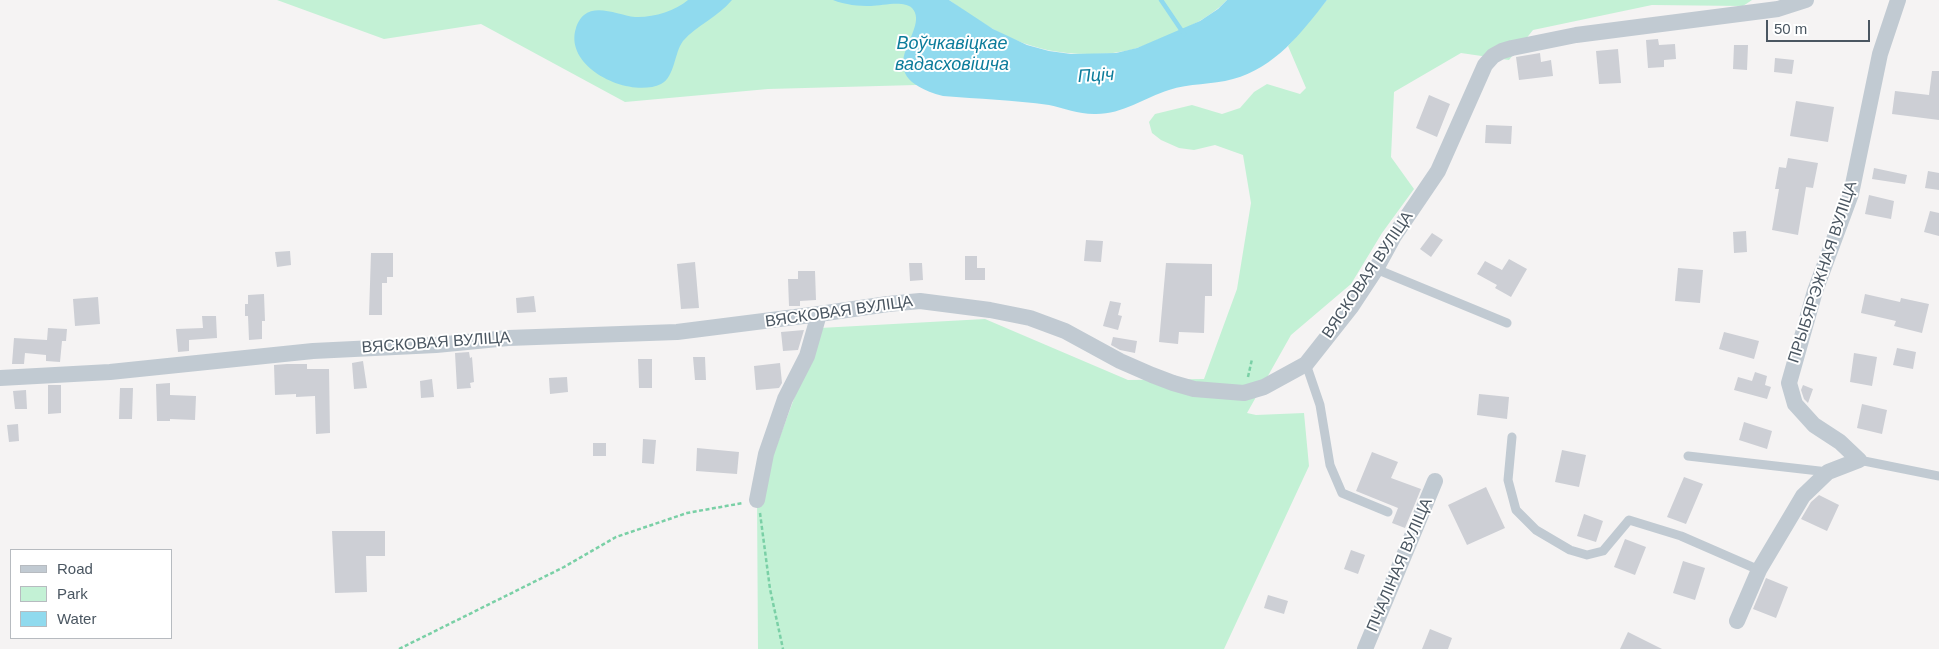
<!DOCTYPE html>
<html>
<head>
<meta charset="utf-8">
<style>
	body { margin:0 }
	#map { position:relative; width:1939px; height:649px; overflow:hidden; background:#f5f3f3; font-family:Helvetica,sans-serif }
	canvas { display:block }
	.legend { position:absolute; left:10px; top:549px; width:162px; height:90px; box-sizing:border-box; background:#fff; border:1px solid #b7bbc0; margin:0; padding:6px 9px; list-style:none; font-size:15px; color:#4a5661 }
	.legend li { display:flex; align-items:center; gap:10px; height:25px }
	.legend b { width:25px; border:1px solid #b7bbc0 }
	.scale { position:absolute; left:1766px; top:20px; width:104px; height:22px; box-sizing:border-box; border:2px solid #4a5661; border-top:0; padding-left:6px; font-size:15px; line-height:18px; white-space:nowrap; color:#4a5661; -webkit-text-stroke:4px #fff; paint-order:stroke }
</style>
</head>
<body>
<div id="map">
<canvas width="1939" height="649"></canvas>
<ul class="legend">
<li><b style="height:6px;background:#c1cad2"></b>Road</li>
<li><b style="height:14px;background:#c3f1d5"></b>Park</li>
<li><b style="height:14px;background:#90daee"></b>Water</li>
</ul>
<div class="scale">50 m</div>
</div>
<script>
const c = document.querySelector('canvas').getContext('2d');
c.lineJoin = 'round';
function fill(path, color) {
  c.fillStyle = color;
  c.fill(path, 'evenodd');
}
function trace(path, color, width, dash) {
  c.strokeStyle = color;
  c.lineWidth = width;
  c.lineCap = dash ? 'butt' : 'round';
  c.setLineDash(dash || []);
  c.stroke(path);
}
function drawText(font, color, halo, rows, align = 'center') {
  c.font = font + ' Helvetica,sans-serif';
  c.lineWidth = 4;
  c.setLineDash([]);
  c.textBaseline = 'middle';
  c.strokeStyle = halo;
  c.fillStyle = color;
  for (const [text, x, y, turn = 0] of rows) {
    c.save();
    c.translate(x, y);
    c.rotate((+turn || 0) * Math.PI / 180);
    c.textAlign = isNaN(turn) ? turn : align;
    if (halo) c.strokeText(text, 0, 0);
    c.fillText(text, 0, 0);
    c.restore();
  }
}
fill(new Path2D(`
	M277,0H944L916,85L768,89L625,102L481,24L384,39Z
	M949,0H1227C1210,18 1187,28 1165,37C1156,40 1147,45 1137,48C1121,53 1105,54 1088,54C1031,54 994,33 949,0Z
	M1327,0H1752L1743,6L1652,5L1533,30L1509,60L1461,53L1394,92L1391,157L1414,189L1382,233L1351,284L1291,335L1247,413L1256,415L1304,413L1309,466L1224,649H758L757,499L820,328L985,319L1128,380L1204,379L1237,289L1251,203L1243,155L1215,145L1194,150L1179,148L1161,140L1152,133L1149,122L1155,114L1192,105L1222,114L1240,108L1254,92L1267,84L1300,94L1306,88L1288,46Z`), '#c3f1d5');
fill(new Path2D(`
	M688,0H732C718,17 697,25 683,41C674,53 675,77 661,84C630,99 563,68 576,28C577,24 580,18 584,15C597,4 619,15 635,17C652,18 675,11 688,0Z
	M833,0H949L993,29L1027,45L1049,51L1071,54L1116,53L1137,48L1200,21L1218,9L1227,0H1327C1302,32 1275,68 1233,79C1212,85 1189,83 1169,90C1144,98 1121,115 1094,114C1078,114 1064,108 1049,105C1014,100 978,99 943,96C862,74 933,31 912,8C903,0 882,6 871,6C859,6 845,5 833,0Z`), '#90daee');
trace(new Path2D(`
	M1161,0L1184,34`), '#90daee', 4.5);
fill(new Path2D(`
	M1658,39L1659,45L1675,44L1676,59L1664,60V67L1648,68L1646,40Z
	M1734,45H1748L1747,70L1733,69Z
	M1618,49L1621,83L1599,84L1596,51Z
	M1540,53L1541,62L1551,60L1553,76L1519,80L1516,57Z
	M1775,58L1794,60L1792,74L1774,72Z
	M1932,71H1939V120L1892,114L1895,91L1929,95Z
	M1429,95L1450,104L1437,137L1416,128Z
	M1796,101L1834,107L1828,142L1790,136Z
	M1486,125L1512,126L1511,144L1485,143Z
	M1788,158L1818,163L1813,188L1806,187L1798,235L1772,230L1779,189H1775L1779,167L1786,168Z
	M1874,168L1907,175L1905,184L1872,179Z
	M1928,171L1939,173V190L1925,188Z
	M1869,195L1894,201L1891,219L1865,214Z
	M1930,211L1939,213V236L1924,232Z
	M1746,231L1747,252L1734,253L1733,232Z
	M1432,233L1443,240L1431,257L1420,249Z
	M1086,240L1103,241L1101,262L1084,261Z
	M290,251L291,265L277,267L275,252Z
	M371,253H393V277H387V283H382V315H369Z
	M965,256H977V268H985V280H965Z
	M1509,259L1527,269L1511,297L1495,288L1497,285L1477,274L1485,261L1502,270Z
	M695,262L699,308L681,309L677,264Z
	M909,263H922L923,280L910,281Z
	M1166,263L1212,264V296H1205L1204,333L1179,332L1178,344L1159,342Z
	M1678,268L1703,270L1700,303L1675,301Z
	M798,271H815L816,300L800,301V306H789L788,279H798Z
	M264,294L265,321H262V339L249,340L248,316H245V304H248V295Z
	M1865,294L1900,302L1901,298L1929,304L1922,333L1894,326L1896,321L1861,313Z
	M534,296L536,312L517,313L516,298Z
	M98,297L100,324L75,326L73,299Z
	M1110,301L1121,303L1118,315L1122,316L1118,330L1103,326Z
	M202,316H216L217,338L189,340V351L178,352L176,329L203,328Z
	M48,328L67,329L66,341H62L60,362L46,361V355L25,353L24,364H12L14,338L47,340Z
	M804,330L798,350L783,351L781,332Z
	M1724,332L1759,341L1754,359L1719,349Z
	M1113,337L1137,341L1135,353L1120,350L1111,345Z
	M1897,348L1916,352L1913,369L1893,365Z
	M469,352L470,358L472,357L474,382L470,383L471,388L457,389L455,353Z
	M1854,353L1877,357L1872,386L1850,382Z
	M693,357H705L706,380H695Z
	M638,359H652V388H639Z
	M363,361L367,388L354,389L352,363Z
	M780,363L782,383L779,388L756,390L754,366Z
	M287,364H307V369H329L330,433L316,434L315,396L296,397V394L275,395L274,365Z
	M1755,372L1767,376L1765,385L1771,387L1767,399L1734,390L1738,377L1752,381Z
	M567,377L568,392L550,394L549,378Z
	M432,379L434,397L421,398L420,381Z
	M170,383V395L196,396L195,420L170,419V421H157L156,384Z
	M48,385H61V413L48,414Z
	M1803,385L1813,389L1808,403L1804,399L1801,390Z
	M120,388H133L132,419H119Z
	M26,390L27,409H15L13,391Z
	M1479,394L1509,397L1507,419L1477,415Z
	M1862,404L1887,410L1882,434L1857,428Z
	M1744,422L1772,431L1767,449L1739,440Z
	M18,424L19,441L9,442L7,425Z
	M643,439L656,440L654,464L642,463Z
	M593,443H606V456H593Z
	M697,448L739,452L737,474L696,471Z
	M1562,450L1586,455L1579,487L1555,482Z
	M1372,452L1398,462L1391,478L1421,489L1405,528L1392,523L1398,508L1356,491Z
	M1684,477L1703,484L1686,524L1667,517Z
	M1486,487L1505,528L1467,545L1448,505Z
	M1819,495L1839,505L1827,531L1801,519L1811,502Z
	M1584,514L1603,521L1596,542L1577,536Z
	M332,531H385V556H366L367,592L335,593Z
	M1625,539L1646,547L1635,575L1614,567Z
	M1351,550L1365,555L1358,574L1344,569Z
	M1683,561L1705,568L1695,600L1673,593Z
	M1766,578L1788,587L1776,618L1753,609Z
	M1268,595L1288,601L1284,614L1264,608Z
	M1430,629L1452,638L1448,649H1422Z
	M1628,632L1662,649H1620Z`), '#cdcfd5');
trace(new Path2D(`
	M1248,377L1252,359
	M760,513L770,589L783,649
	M399,649L564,567L616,537L687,513L743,503`), '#7ad0a6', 2.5, [4, 2.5]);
trace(new Path2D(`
	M1376,269L1507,323
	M1306,364L1320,405L1330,465L1342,493L1388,512
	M1512,437L1508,480L1516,510L1536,530L1570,550L1587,555L1603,551L1629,520L1681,536L1759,570
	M1688,456L1828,472
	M1859,460L1939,476`), '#c1cad2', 9);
trace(new Path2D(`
	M0,378L110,372L313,351L436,345L508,338L677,332L819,314L888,304L920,301L990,310L1030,318L1065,331L1120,361L1152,375L1173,383L1194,389L1244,393L1264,387L1306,364L1351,307L1376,269L1394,236L1438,171L1485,65L1493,56L1502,51L1512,48L1576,35L1778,9L1806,0
	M757,500L766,454L785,399L807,356L819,314
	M1737,621L1759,570L1803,496L1828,472L1859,460L1840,442L1814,425L1795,404L1789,383L1815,291L1851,194L1880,54L1898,0
	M1365,649L1435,481`), '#c1cad2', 16);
drawText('16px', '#4a5661', '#fff', [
	["ПРЫБЯРЭЖНАЯ ВУЛІЦА",1823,272,-72],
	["ВЯСКОВАЯ ВУЛІЦА",1368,275,-56],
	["ВЯСКОВАЯ ВУЛІЦА",839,312,-8],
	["ВЯСКОВАЯ ВУЛІЦА",436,343,-4],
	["ПЧАЛІНАЯ ВУЛІЦА",1400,565,-67]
]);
drawText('italic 18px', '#0c7c9b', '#fff', [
	["Воўчкавіцкае",952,44],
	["вадасховішча",952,65],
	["Пціч",1096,76,-3]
]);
</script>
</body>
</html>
